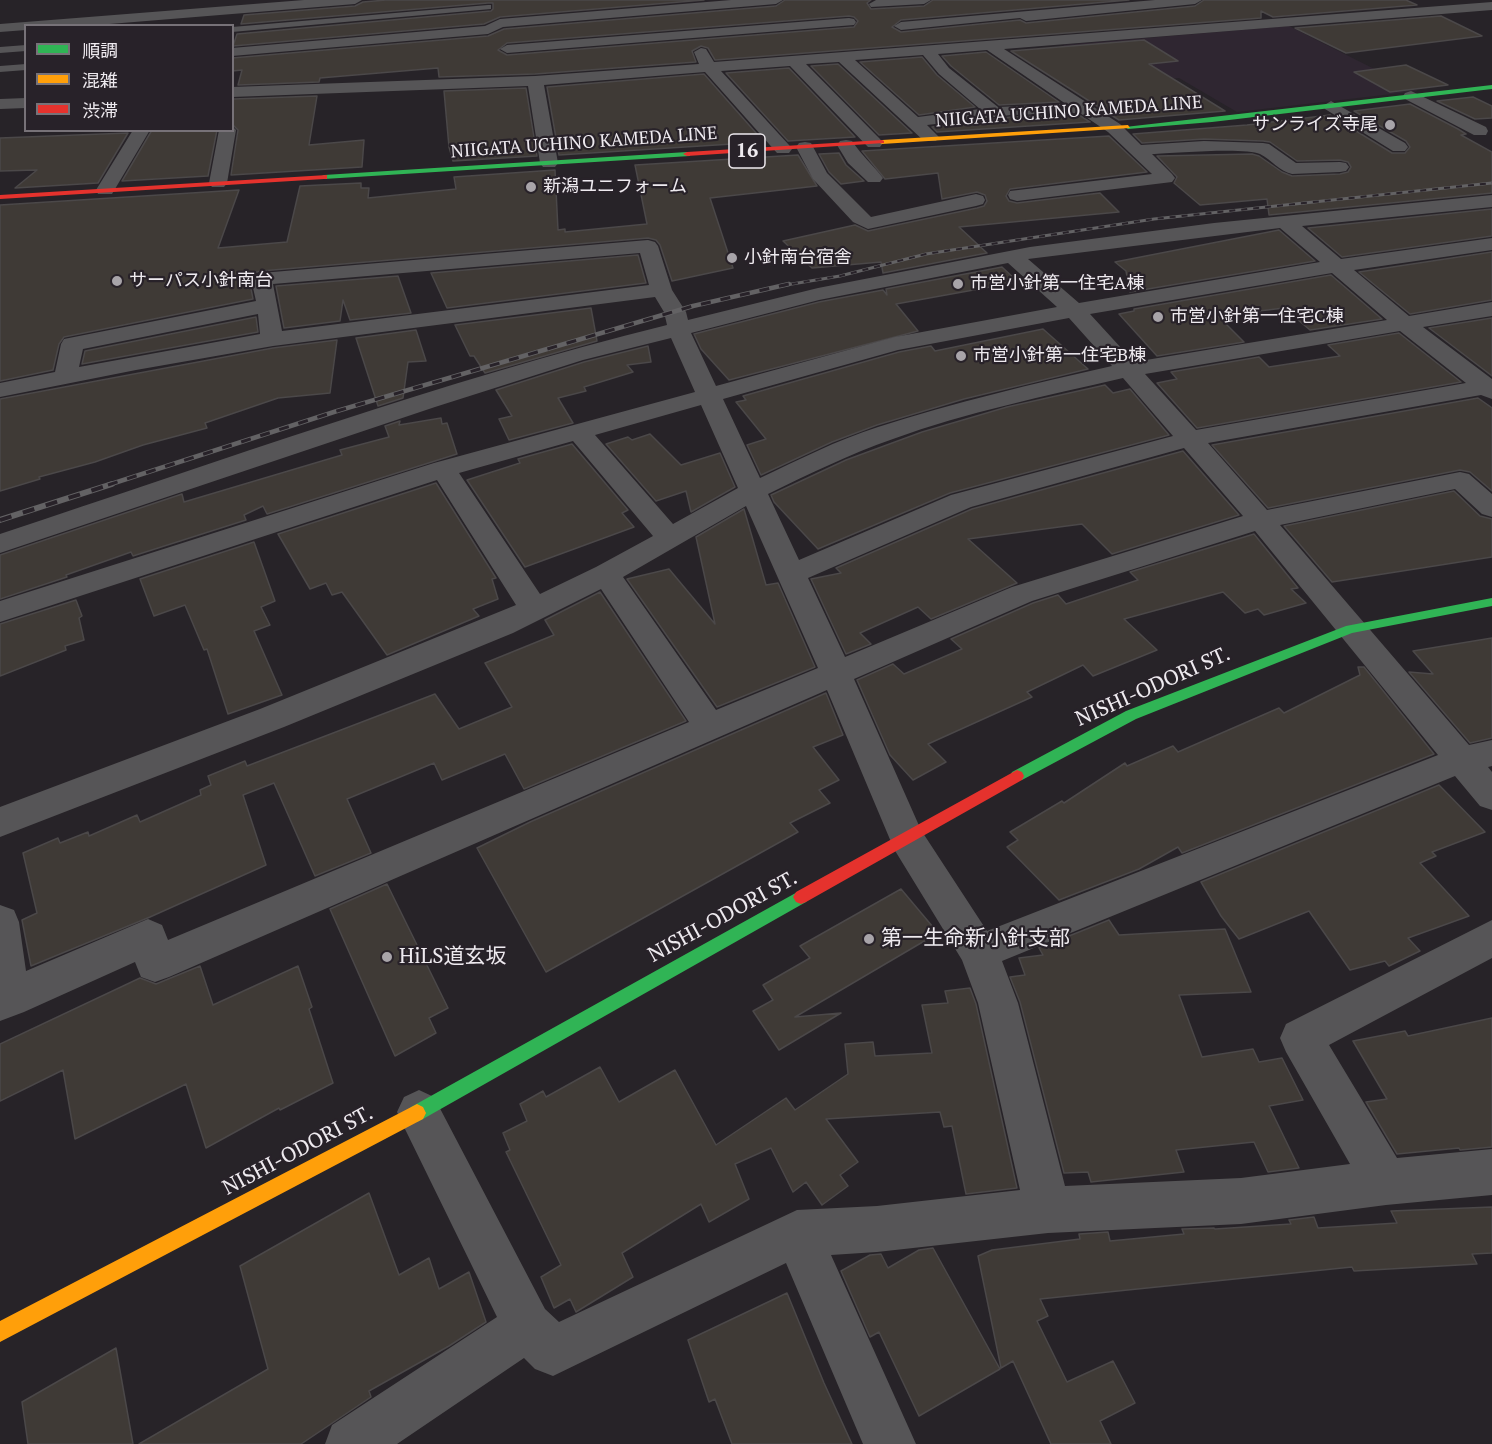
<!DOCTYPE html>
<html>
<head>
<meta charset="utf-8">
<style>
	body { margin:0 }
	#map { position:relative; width:1492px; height:1444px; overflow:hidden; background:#272328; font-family:"PT Serif","Noto Sans JP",serif }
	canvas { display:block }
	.legend { position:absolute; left:24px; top:24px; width:210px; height:108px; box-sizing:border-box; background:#282229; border:2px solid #777278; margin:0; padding:8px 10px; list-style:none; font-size:18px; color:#eeeaef }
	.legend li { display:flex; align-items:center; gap:12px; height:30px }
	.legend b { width:30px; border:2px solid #777278 }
</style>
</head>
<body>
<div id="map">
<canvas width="1492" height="1444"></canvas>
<ul class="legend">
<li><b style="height:8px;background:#30b455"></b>順調</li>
<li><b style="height:8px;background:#ff9f0a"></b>混雑</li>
<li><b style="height:8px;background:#e5322d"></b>渋滞</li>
</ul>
</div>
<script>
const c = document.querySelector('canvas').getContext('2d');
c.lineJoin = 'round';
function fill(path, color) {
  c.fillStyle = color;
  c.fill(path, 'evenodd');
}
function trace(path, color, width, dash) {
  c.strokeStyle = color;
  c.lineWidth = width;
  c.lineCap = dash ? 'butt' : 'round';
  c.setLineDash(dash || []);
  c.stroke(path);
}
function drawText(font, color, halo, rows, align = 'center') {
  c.font = font + ' "PT Serif","Noto Sans JP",serif';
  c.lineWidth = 4.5;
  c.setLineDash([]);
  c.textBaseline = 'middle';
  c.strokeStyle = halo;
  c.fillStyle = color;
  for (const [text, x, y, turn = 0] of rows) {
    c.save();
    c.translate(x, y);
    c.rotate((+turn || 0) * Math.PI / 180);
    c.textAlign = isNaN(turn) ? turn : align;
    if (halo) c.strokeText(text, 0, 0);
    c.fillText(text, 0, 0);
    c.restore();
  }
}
fill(new Path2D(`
	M1289,26L1418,91L1237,112L1179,78L1124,84L1063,45Z`), '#2f2631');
const building = new Path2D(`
	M386,0H704L500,17L484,24L233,46L237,34L491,11L493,9V3H488L241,24L244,15L355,6L363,2Z
	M785,0H871L867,3L871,9L924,6L933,0H1129L901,20L892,27L901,32L1020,20L1026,23L1195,6L1204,0H1406L1417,5L1273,17L1261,11V18L715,60L708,48L701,46L692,51L696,62L535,74L439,77L438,68L320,78L319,82L238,85L242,70L232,71V58L488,36L504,29L776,6ZM849,16L854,17L858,21L854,27L507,55L498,50L507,43Z
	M1441,16L1482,36L1346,53L1295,28Z
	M1144,40L1178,61L1149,64L1225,111L1119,120L1011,51Z
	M986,52L1059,102L999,105L951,66L942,56Z
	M922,57L937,75L975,107L919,115L860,62Z
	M838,64L912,133L879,135L811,66Z
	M1406,65L1448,85L1390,92L1354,72Z
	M789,68L855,137L788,141L726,73Z
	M704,74L764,142L559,155L547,87Z
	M526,88L537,156L453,161L449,147L444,91Z
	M317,96L309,145L364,140L362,167L231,175L238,130L232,124L233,99Z
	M1473,97L1492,106V118L1475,119L1437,101Z
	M1410,104L1458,129L1466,134L1461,135L1492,152V193L1269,215L1267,199L1200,205L1174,183L1177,177L1157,156L1252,154L1259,156L1282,172L1292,176L1340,174L1348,172L1351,167L1348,162L1340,160L1297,161L1270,142L1263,141L1204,139L1142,143L1133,134L1247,125L1330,115L1392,153H1405L1410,147L1406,141L1354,111Z
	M1079,115L1090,122L937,132L932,127L1011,117Z
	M152,130H217L208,176L122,181Z
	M128,133L98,183L15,188L37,170L0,171V138Z
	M1109,136L1147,172L1010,189L1006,196L1009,201L1017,203L1100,193L1119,212L959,227L987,253L883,273L881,262L812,268L783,241L855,225L868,231L977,208L984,206L987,201L985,195L977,192L942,199L938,173L885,179L862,151Z
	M839,153L846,165L864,181L841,184L829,172L819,154Z
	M798,155L817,186L710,198L733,268L672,281L660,245L656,240L648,238L261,271L253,273L249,278L253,299L64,337L59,344L53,370L0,381V205L239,190L218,248L287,242L300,186L361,183V188H369L368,198L456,189L454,177L555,170L558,230L565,229V232L647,224L635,165Z
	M1492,209V236L1342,257L1308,228Z
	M1279,230L1315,261L1130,292L1126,271L1115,262Z
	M1492,252V300L1410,314L1359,272Z
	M638,255L646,283L447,308L431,273Z
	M1002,267L1018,282L896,304L918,331L729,380L701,349L694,334L819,302L883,290L887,295L886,289Z
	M1331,275L1382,319L1310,330L1284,308L1218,316L1244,342L1157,356L1119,314L1134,311V309Z
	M398,276L411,313L350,320L343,300L340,321L284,328L276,286Z
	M591,308L597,341L485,373L474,356H470L455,325Z
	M256,317L258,332L82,364L85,351Z
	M1492,318V376L1429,328Z
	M1043,329L1088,369L964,399L877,425L832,442L761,475L747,445L766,439L736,402L746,400L743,396L899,352L931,346L935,351Z
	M416,330L426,361L408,362L403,398L378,406L356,338Z
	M1399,333L1461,382L1197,428L1157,383L1177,379L1171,372L1259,357L1269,367L1340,356L1328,345Z
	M337,340L330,393L278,398L205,423L207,428L143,445L95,462L39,477L40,479L0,491V399L273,348Z
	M648,346L651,362L627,365L633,372L584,387L586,391L558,398L573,423L509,440L499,419L512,416L496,390L584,362Z
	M1105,385L1113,393L1130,389L1169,435L950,493L818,549L774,502L771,495L846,460L922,432L1007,407Z
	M1478,398L1492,408V491L1470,472L1460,470L1268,508L1212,445Z
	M441,418L442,424L447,423L457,454L267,514L263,506L244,515L246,520L133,556L131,552L66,575L67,577L0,599V555L182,494L184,502L342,455L340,450L389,437L385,426L400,421L399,425Z
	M650,434L681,465L720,453L735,487L691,512L686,491L656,501L606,444L628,437L632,440Z
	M572,444L628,510L622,513L634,527L525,567L467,480L520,463L518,459Z
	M1183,451L1239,515L1112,554L1082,524L968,539L1017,583L931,619L918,607L860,633L871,644L846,654L811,579L841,573L836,568L972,509Z
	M436,483L496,578L492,579L498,599L473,609L479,616L387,655L342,592L332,595L326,583L310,589L278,534Z
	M1454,491L1480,516L1492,519V557L1332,582L1284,526Z
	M744,509L766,585L778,583L815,667L717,707L627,579L669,569L715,624L696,537Z
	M1254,534L1298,588L1291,589L1306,603L1264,615L1258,609L1245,613L1223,592L1124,619L1157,650L1093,676L1083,665L1027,692L1032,697L928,744L946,762L913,780L890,755L857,680L893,664L904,674L962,649L951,639L1033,603L1058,595L1066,604L1138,580L1130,572Z
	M254,542L275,601L261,607L270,625L254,631L282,695L228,714L207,649L204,650L185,605L154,616L140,579Z
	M600,592L686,721L524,789L505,754L442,780L434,763L347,799L371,853L315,876L274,783L243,795L266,865L150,917L31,966L22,920L37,913L23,853L58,838L60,843L88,832L89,836L137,815L140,822L201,795L200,790L211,785L208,776L245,761L247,766L435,694L459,729L512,707L485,663L554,635L545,620Z
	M76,600L82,616L79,618L84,640L65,646L66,650L0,676V624Z
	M1492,638V738L1470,743L1409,672L1433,674L1413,651Z
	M1358,667H1364L1434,754L1182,853L1178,847L1139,869L1059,900L1007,847L1018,840L1010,832L1062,801L1064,803L1125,763L1127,766L1173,746L1178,752L1279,708L1284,713L1360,675Z
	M826,693L843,735L813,747L839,780L819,790L830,803L790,823L798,832L546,972L477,848L530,822Z
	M1439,785L1485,832L1432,852L1436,856L1420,863L1469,916L1408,938L1420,951L1389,966L1385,961L1350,970L1309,911L1239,939L1221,916L1201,882Z
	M387,884L448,1008L429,1018L436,1033L395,1056L330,909Z
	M901,889L938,933L795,1017L841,1013L779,1050L753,1011L773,1000L763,985L810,958L800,946Z
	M1109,920L1119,935L1225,929L1251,992L1179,995L1202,1057L1253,1049L1259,1062L1282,1058L1303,1100L1269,1106L1299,1168L1268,1172L1254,1142L1176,1150L1184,1172L1091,1182L1088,1172L1064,1173L1020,1002L1010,977L1025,975L1019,958L1043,955L1039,948Z
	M200,966L213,1005L298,966L312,1007L309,1009L333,1083L280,1110L279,1108L206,1148L186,1084L75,1139L63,1070L0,1101V1044L140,978L156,984Z
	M970,988L976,1004L1017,1188L966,1194L952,1126L944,1127L940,1112L826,1119L858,1162L840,1175L848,1186L822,1205L806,1182L793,1192L771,1148L735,1164L749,1199L709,1222L701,1204L622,1253L633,1277L576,1312L570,1299L554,1308L541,1277L561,1265L506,1152L510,1150L503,1133L527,1121L520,1104L543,1091L546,1097L600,1067L619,1102L675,1070L716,1145L786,1098L795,1110L848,1074L845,1044L873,1042L875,1056L932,1053L922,1005L948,1003L945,991Z
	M1492,1018V1147L1460,1150L1459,1148L1397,1154L1366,1102L1387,1099L1353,1041L1405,1031L1408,1036Z
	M369,1193L399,1275L429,1258L439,1289L469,1272L486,1322L449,1346L369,1391L371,1397L301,1444H139L268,1369L240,1266Z
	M1492,1207V1253L1472,1254L1477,1264L1354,1271L1352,1267L1040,1299L1048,1316L1037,1321L1067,1382L1113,1361L1135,1403L1100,1421L1111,1444H1051L1013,1361L1001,1368L978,1256L992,1250L1080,1239L1079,1234L1108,1232L1110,1241L1184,1234L1182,1229L1214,1228L1215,1229L1291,1224L1289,1220L1314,1217L1318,1228L1397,1223L1391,1211Z
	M933,1248L1000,1369L919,1416L879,1332L870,1337L841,1271L870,1255L881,1254L888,1268L919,1250Z
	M787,1293L824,1383L852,1444H732L715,1399L709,1402L688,1340Z
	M116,1348L133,1444H28L22,1402Z`);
fill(building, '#3f3a36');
trace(building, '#4b4849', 1.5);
fill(new Path2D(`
	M488,5H491V9L232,32V27Z
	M26,45V51L0,53V47Z
	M26,64V70L0,72V66Z`), '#565557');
fill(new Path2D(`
	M304,0H362L355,4L85,26H26V30L0,32V24Z
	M731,0H783L776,4L503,27L488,34L232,56V48L485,26L500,19Z
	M876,0H931L924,4L871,7L869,4Z
	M1155,0H1202L1195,4L1026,21L1020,18L901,30L894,26L901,22Z
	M1492,2V10L1004,49L1120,124L1141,145L1204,141L1263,143L1269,144L1296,163L1340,162L1346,163L1349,167L1346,171L1340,172L1292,174C1279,171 1272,160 1260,154C1246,147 1172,153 1152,154L1172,174L1175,178L1172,182L1017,201L1010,199L1008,195L1010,191L1152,174L1108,132L1080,113L1011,115L927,125L939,137L936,141H924L839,62L806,64L880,139L883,143L880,147H868L790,66L721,71L789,145L792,149L789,153H777L705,72L544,85L558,163L555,167H543L540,163L528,86L232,97V87L535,76L699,64L694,52L701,48L706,49L714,62ZM987,50L1066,104L998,107L949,68L938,54ZM923,55L939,74L980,109L918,117L855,60Z
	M849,18L854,19L856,22L854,25L507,53L500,49L507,45Z
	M1411,91L1486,127L1488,131L1486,135H1474L1405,99L1403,96L1405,93Z
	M26,98V108L0,109V99Z
	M1331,101L1405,143L1408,147L1405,151H1393L1325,109L1323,106Z
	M232,126L236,130L227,183L224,187H212L209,183L219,130H232Z
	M133,130H150L112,194H98L96,190Z
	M846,140L852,141C862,156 873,165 883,178L880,182H868L848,163L837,145L840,141Z
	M805,142L811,143L827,173L871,217L976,194L983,196L985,200L983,204L976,206L868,229L853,222L813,179L796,147L799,143Z
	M1492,195V207L1302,226L1341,259L1492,238V250L1354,270L1409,316L1492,302V316L1423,327L1492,379V399L1481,395L1208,443L1267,510L1460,472L1469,474L1492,494V517L1482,514L1455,489L1280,525L1469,745L1492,740V766L1488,767L1492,772V810L1480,806L1455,776L1002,961L1018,1003L1065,1186L1241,1178L1350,1164L1286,1052L1280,1038L1286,1024L1492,920V958L1329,1045L1397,1158L1492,1149V1195L1386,1205L1241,1224L1048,1233L877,1252L831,1255L916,1444H863L786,1263L553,1376L535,1369L524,1358L397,1444H325L332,1425L497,1317L404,1127L397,1112L404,1097L419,1090L434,1097L545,1309L559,1322L797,1210L877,1206L1020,1190L978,1003L962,960L894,849L827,690L169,977L155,982L141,977L135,962L24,1012L0,1021V905L14,910L19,922L26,971L148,919L162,925L168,940L689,722L601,589L513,633L284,727L0,837V807L260,709L516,605L437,480L0,622V601L434,463L695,392L671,338L583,360L435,407L0,553V534C221,461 441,381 667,325L664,312L655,297L273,346L136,370L0,397V383L55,372L61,344L64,339L256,301L251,279L254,275L261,273L648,240L655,242L658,246L672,290L686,312L688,320L818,288L1030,247L1214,223ZM1280,228L1320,262L1079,303L1028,259ZM640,253L649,285L282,331L273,284ZM1008,263L1057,307L895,337L716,386L691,333L819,300ZM1332,273L1387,320L1134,362L1090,314ZM258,314L260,334L79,367L83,349ZM1069,318L1112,366C1033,384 955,402 878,427C837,440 798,460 760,478L723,399L898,350ZM1400,331L1466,383L1196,430L1145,374ZM1123,378L1173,436L951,495L799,560L768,494C809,474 850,454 893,439C967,412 1046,396 1123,378ZM701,405L738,488L673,524L595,435ZM573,441L653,536L596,567L540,594L459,473ZM1184,448L1243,516L1012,587L845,657L808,578L971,507ZM746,506L818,668L716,710L623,577ZM1255,531L1438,755L987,931L921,830L854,679L1032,601Z`), '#565557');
fill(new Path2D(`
	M1492,85V89L1212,122L1128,129L1125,127Z
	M687,152H690V156L324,179L320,177L324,175Z
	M1492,598V606L1352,633L1136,719L1022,780H1012L1010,776L1012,772L1126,711L1346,626Z
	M801,890L806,892L809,897L806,902L423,1119L417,1122L411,1119L408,1113L411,1107Z`), '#30b455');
fill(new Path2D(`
	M1128,125L1130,128L882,144L878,142L882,140Z
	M417,1104L423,1107L426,1113L423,1119L0,1342V1321Z`), '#ff9f0a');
fill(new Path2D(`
	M882,140L884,141V143L687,156L683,154L687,152Z
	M327,175V179H324L0,199V195Z
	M1017,770L1022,772L1024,776L1022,780L806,902L801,904L796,902L793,897L796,892Z`), '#e5322d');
const railFar2 = new Path2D(`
	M780,286L840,276L926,254L1154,219L1492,183`);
const railFar1 = new Path2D(`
	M108,485L337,411L693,306L789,284`);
const rail = new Path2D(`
	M0,520L112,484`);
trace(railFar2, '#636264', 3);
trace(railFar1, '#636264', 4.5);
trace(rail, '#636264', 6);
trace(railFar2, '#282229', 2, [6]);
trace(railFar1, '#282229', 3, [10]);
trace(rail, '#282229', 4, [12]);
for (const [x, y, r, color] of [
	[1390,125,6,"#a8a4a9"],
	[531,187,6,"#a8a4a9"],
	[732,258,6,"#a8a4a9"],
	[117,281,6,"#a8a4a9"],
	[958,284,6,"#a8a4a9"],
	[1158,317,6,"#a8a4a9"],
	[961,356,6,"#a8a4a9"],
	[869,939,6,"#a8a4a9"],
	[387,957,6,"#a8a4a9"]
]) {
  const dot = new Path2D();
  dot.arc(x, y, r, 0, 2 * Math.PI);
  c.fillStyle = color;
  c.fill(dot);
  trace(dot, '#282229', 2);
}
drawText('18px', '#eeeaef', '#282229', [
	["NIIGATA UCHINO KAMEDA LINE",1069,112,-4],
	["NIIGATA UCHINO KAMEDA LINE",584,143,-4]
]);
drawText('18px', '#eeeaef', '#282229', [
	["サンライズ寺尾",1378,125,"right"],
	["新潟ユニフォーム",543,187],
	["小針南台宿舎",744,258],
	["サーパス小針南台",129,281],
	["市営小針第一住宅A棟",970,284],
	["市営小針第一住宅C棟",1170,317],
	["市営小針第一住宅B棟",973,356]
], 'left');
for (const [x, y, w] of [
	[747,151,36]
]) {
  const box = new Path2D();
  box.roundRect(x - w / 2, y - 17, w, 34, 4.5);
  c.fillStyle = '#282229';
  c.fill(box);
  trace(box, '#eeeaef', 1.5);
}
drawText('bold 20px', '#eeeaef', null, [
	["16",747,151]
]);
drawText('21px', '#eeeaef', '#282229', [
	["NISHI-ODORI ST.",1153,687,-24],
	["NISHI-ODORI ST.",723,917,-29],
	["NISHI-ODORI ST.",298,1151,-28]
]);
drawText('21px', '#eeeaef', '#282229', [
	["第一生命新小針支部",881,939],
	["HiLS道玄坂",399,957]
], 'left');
</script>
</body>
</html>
